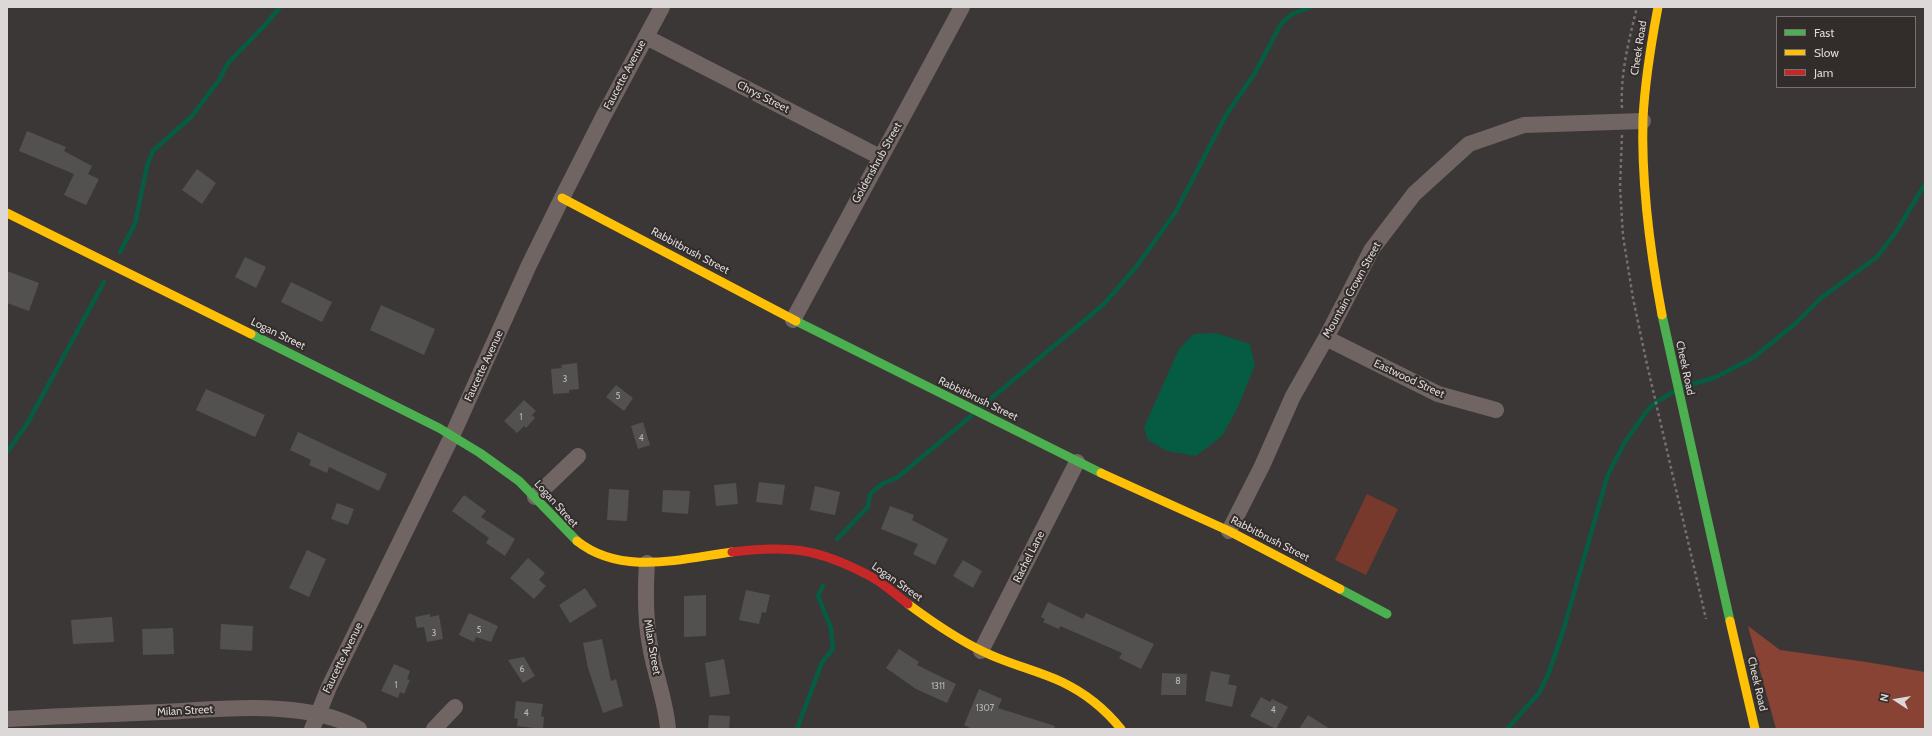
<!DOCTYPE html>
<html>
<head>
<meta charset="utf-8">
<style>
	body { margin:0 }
	#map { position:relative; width:1932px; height:736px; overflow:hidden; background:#3b3736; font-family:Cabin,sans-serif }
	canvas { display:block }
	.frame { position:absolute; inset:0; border:8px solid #dcd8d7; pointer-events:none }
	.legend { position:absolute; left:1776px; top:16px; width:140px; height:72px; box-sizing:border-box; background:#322c2b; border:1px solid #767170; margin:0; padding:5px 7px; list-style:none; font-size:12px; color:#dcd8d7 }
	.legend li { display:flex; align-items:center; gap:8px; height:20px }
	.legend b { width:20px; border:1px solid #767170 }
	.north { position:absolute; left:1876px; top:680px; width:40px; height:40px; -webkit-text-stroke:3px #322c2b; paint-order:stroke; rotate:282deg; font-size:11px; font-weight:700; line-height:16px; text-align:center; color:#dcd8d7 }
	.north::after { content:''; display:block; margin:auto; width:14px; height:18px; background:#dcd8d7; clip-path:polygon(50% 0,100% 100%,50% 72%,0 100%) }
</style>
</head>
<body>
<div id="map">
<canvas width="1932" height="736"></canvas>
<div class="frame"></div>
<ul class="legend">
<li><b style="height:5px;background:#4caf50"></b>Fast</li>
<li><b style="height:5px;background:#ffc107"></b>Slow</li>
<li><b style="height:5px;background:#c62828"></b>Jam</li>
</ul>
<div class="north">N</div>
</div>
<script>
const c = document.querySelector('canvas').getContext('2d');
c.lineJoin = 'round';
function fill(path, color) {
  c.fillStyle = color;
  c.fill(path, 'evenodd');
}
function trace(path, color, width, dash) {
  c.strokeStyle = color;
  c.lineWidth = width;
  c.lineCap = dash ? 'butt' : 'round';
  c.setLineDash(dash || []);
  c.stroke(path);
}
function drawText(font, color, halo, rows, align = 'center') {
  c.font = font + ' Cabin,sans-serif';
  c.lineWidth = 4;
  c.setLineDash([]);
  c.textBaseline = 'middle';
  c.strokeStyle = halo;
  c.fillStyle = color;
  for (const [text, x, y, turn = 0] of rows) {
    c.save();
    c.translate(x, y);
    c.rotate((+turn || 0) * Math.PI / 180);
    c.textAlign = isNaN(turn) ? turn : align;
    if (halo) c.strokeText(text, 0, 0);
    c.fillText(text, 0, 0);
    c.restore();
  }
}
fill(new Path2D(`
	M1367,494L1398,509L1366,575L1335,560Z`), '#77392c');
fill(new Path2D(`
	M1748,626L1780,650L1866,662L1925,672V729H1776Z`), '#894335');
fill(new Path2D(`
	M1216,333L1250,344L1255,365L1238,407L1222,436L1196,456L1167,451L1148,440L1144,427L1179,349L1194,334Z`), '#065b43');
trace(new Path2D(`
	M120,252L135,224L147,166L153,151L192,116L219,80L228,63L266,24L280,7
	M1683,387L1716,377L1753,358L1796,323L1821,298L1877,257L1896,232L1925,184
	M981,407L1104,304L1136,267L1175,213L1226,115L1255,73L1281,24L1292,14L1311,7
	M7,452L27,424L104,282
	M837,539L868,507L870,494L882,484L898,477L971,416
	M797,729L822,662L833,649L831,628L818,596L823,586
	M1507,729L1539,693L1548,675L1563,631L1608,474L1625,442L1646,412L1655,403L1673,392`), '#065b43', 4.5);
fill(new Path2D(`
	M27,131L66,147L64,151L92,166L88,174L99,179L86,205L64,195L74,174L19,151Z
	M197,169L216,183L202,204L182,190Z
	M245,257L266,267L256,288L235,277Z
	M7,271L39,283L29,311L7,303Z
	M291,282L332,302L322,322L281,302Z
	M381,305L435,329L424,355L370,330Z
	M577,363L579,389L569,390V393L553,394L551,369L562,368L561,365Z
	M616,385L633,398L624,411L606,397Z
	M206,389L265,415L255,437L196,410Z
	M524,400L536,411L532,415L535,418L526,428L524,426L517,433L504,421Z
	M643,422L650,445L638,449L631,426Z
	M298,432L387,474L379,491L329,467L327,473L309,465L311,460L290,450Z
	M759,482L785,485L782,505L756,502Z
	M736,483L738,504L716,506L714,485Z
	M815,486L840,492L835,515L810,510Z
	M609,489L629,490L627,521L607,520Z
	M663,490L690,491L688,514L662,512Z
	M464,495L486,511L481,517L515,539L505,556L486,543L489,538L452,511Z
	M337,503L354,509L348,525L331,519Z
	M890,506L914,515L912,520L948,539L935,565L913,554L918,544L881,529Z
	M307,550L326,559L309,597L289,588Z
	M528,558L545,573L539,580L546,586L534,599L510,578Z
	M963,560L982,571L973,588L953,576Z
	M585,588L597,606L570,623L559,605Z
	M746,590L770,595L766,613L762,612L759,624L739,620Z
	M706,595V636L684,637V596Z
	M1048,602L1083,619L1086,613L1154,644L1141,669L1119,658L1122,653L1060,626L1059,629L1043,622L1045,619L1041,617Z
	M469,613L498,626L491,642L476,637L474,642L459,635Z
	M430,614V617L439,615L443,639L427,642L424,627L417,628L415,617Z
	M112,617L114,642L73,644L71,620Z
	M221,624L253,626L252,651L220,649Z
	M173,628L174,654L143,655L142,629Z
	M602,639L611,681L616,679L623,706L603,713L588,668L583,643Z
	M899,649L919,662L917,665L956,684L947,703L916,689L886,668Z
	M524,657L535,676L523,683L508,660Z
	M724,659L730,694L710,697L705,663Z
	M394,664L410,671L407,679L410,680L404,694L400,692L398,698L381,691Z
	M1211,671L1230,675L1228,684L1237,686L1232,707L1205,701Z
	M1162,673L1187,674L1186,695H1161Z
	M979,689L1002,699L998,708L1055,726L1054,729H972L964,725Z
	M1261,697L1270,702L1272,699L1288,707L1276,729L1250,716Z
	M516,701L543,704L541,716L544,717L543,729L517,726L518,719L514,718Z
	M709,715L730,716L729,729H708Z
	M1308,715L1330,729H1299Z`), '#535050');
trace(new Path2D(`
	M1622,108C1620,74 1629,40 1637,7
	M1622,135L1620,187L1623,236L1633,298L1646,360L1706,619`), '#776f6d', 2.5, [3, 3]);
trace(new Path2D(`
	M646,37L880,157
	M793,320L962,7
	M1326,338L1438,394L1496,410
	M535,497L578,456
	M1229,531L1262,466L1293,396L1326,338L1372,249L1414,194L1469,144L1524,125L1643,121
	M647,563C645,593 645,622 651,651C656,677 666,703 668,729
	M981,651L1077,462
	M7,719C59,716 110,714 162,712C221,709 307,699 359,729
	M312,729L329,687L452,436L529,265L562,198L603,117L662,7
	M434,729L455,707`), '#716563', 16);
trace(new Path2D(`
	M1662,315L1730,621
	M796,321L1101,473
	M251,334L439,428L480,453L519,481L577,541
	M1340,589L1387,614`), '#4caf50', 9);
trace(new Path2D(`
	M1658,7C1651,44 1645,81 1643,118C1641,184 1650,251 1662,315
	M562,198L796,321
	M7,213L251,334
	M1101,473L1229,531L1340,589
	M577,541C621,576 680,559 732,552
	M908,604C931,621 955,638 982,651C1008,664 1036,670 1062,682C1085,693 1105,709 1121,729
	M1730,621L1755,729`), '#ffc107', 9);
trace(new Path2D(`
	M732,552C787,545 817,548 868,575C882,582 895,594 908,604`), '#c62828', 9);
drawText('9px', '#bab6b5', null, [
	["3",565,379],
	["5",618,396],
	["1",521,417],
	["4",641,438],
	["5",479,630],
	["3",434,633],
	["6",522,669],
	["8",1178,681],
	["1",396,685],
	["1311",938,686],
	["1307",985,708],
	["4",1273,710],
	["4",526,713]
]);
drawText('11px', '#dcd8d7', '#322c2b', [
	["Cheek Road",1639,48,-81],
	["Faucette Avenue",625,75,-62],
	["Chrys Street",763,97,27],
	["Goldenshrub Street",877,163,-61],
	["Rabbitbrush Street",690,251,28],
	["Mountain Crown Street",1352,290,-61],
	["Logan Street",278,334,26],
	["Faucette Avenue",484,366,-65],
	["Cheek Road",1685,368,78],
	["Eastwood Street",1409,379,25],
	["Rabbitbrush Street",978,399,26],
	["Logan Street",556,504,48],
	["Rabbitbrush Street",1270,539,27],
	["Rachel Lane",1029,557,-63],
	["Logan Street",897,582,35],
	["Milan Street",652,647,80],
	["Faucette Avenue",343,658,-64],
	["Cheek Road",1757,684,77],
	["Milan Street",185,711,-3]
]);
</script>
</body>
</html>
